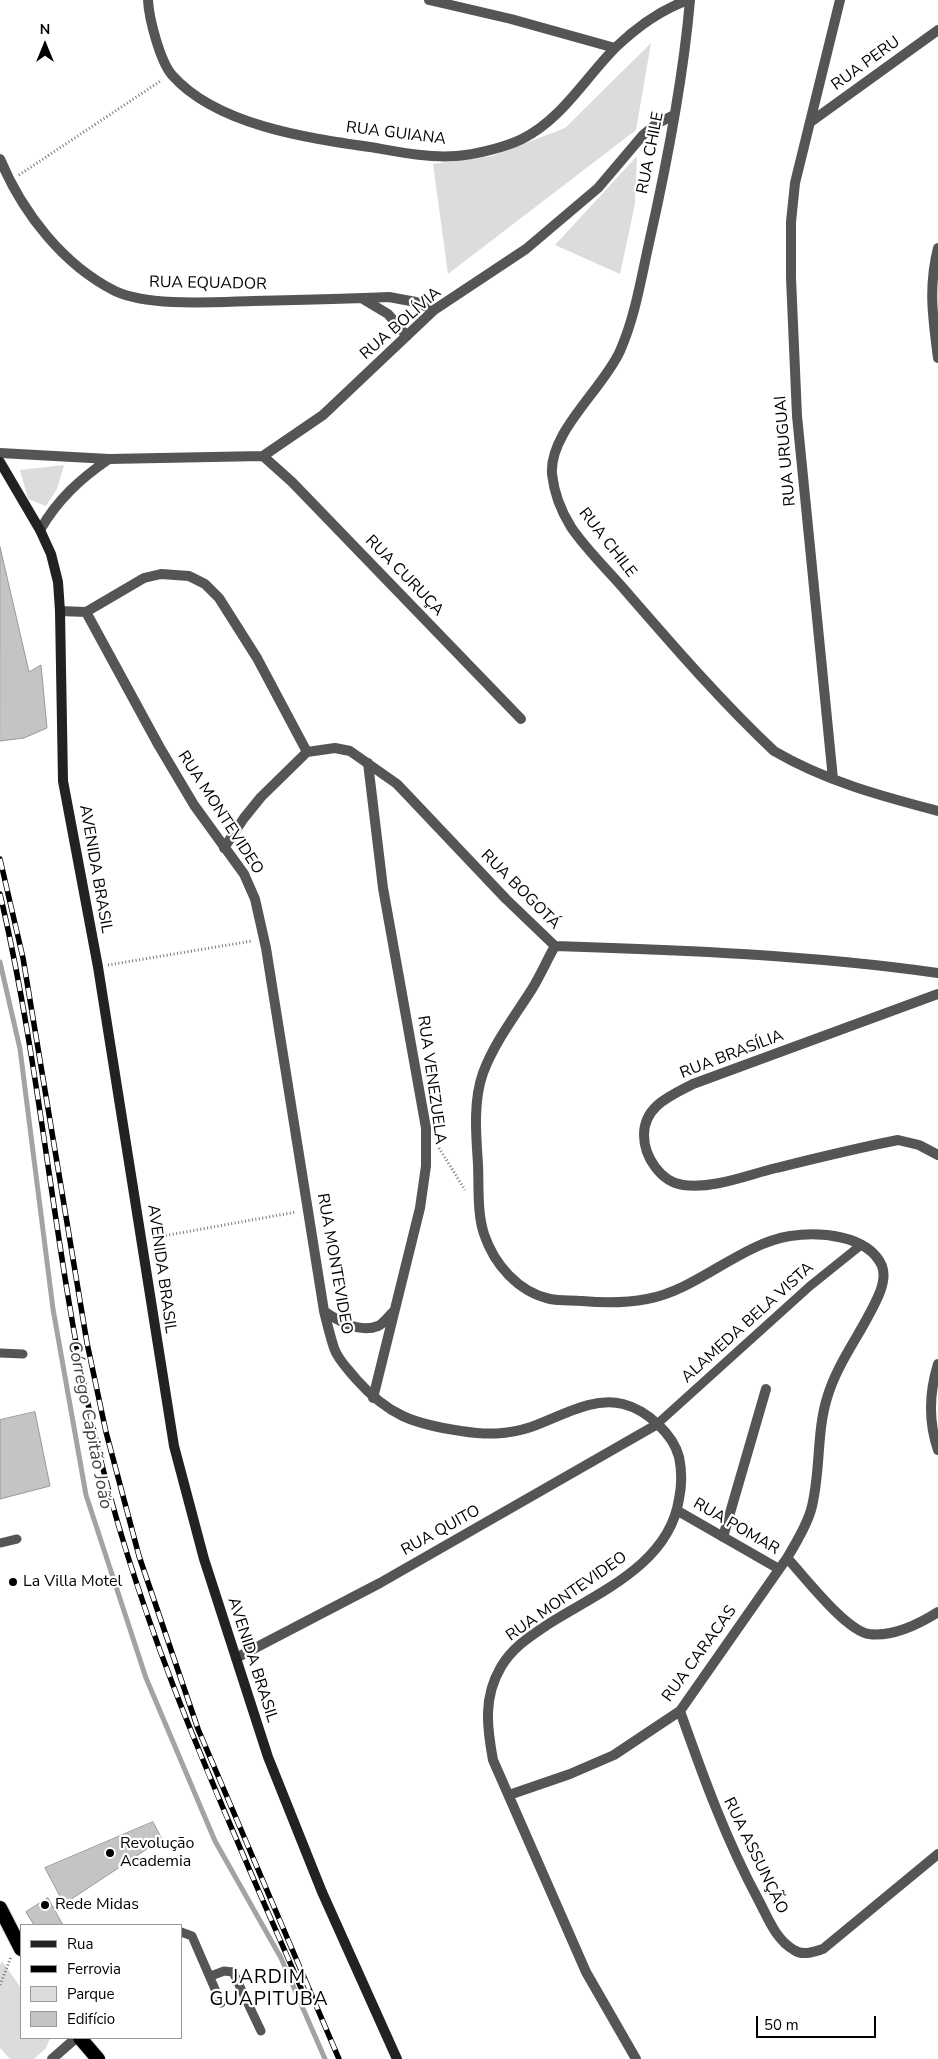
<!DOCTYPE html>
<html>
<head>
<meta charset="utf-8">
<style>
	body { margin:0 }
	#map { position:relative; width:938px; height:2059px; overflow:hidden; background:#fff; font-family:"Nunito Sans",sans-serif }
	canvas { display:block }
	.legend { position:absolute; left:20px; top:1924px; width:162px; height:115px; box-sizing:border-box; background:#fff; border:1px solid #999; margin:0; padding:6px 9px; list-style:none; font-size:15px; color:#000 }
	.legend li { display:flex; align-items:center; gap:10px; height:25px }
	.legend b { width:25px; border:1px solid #999 }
	.north { position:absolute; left:20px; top:20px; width:50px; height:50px; -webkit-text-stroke:4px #fff; paint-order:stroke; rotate:0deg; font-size:14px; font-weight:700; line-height:20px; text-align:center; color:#000 }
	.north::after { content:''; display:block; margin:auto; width:18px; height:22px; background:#000; clip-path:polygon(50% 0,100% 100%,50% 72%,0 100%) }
	.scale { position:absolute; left:756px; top:2016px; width:120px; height:22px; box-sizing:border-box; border:2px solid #000; border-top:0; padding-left:6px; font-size:15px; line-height:18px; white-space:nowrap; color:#000; -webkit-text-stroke:4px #fff; paint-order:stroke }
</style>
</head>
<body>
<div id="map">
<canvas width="938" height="2059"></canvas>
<ul class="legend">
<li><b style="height:6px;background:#222"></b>Rua</li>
<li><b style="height:6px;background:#000"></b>Ferrovia</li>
<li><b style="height:14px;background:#dcdcdc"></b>Parque</li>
<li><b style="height:14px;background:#c4c4c4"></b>Edifício</li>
</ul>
<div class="north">N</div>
<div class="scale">50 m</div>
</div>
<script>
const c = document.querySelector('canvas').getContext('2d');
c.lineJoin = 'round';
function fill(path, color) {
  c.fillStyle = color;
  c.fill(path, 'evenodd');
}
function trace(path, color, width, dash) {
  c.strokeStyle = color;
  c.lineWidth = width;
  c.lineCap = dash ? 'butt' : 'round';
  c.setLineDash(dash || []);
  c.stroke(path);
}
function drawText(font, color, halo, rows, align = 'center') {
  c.font = font + ' "Nunito Sans",sans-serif';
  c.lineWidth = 4.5;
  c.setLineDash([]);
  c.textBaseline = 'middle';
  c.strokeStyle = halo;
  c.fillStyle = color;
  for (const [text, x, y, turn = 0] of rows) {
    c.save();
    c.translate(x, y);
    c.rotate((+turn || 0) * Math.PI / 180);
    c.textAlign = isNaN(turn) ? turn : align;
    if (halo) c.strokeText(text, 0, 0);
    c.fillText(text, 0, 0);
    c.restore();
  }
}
fill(new Path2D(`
	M651,43L636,130L448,274L433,164L492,156L565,128Z
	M637,156L635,204L620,274L555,245Z
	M64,465L57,489L46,506L28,499L20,470Z
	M2,1961L21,1988V2038H50L46,2048L34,2059H10L0,2048V1965Z`), '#dcdcdc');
trace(new Path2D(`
	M0,962L20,1049L53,1309L86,1495L146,1678L215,1841L281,1958L325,2059`), '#a3a3a3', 5);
const building = new Path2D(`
	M0,547L29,672L41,665L47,728L24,738L0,741Z
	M35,1412L50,1486L0,1499V1420Z
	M153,1822L162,1839L64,1904L45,1868Z
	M48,1898L63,1925H34L26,1912Z`);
fill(building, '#c4c4c4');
trace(building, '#999', 1);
const trunk = new Path2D(`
	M0,1908L21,1949
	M80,2038L98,2059`);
trace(trunk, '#dbdbdb', 16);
trace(new Path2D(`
	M19,175L162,80
	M108,965L252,941
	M439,1148L465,1190
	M152,1238L296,1212
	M0,1985L11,1957`), '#777', 3, [1, 2.5]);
trace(new Path2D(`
	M0,1353L23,1354
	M656,1425L810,1286L861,1245
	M0,1543L17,1539
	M181,1932L192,1936L221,2003
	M211,1976L224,1971L233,1972L261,2031`), '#555', 9);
trace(new Path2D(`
	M148,0C149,19 160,61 172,75C216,125 307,138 370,147C399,152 427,158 456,156C474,155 506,147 522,139C562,119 585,78 616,47C637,27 660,10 688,0
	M429,0L511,19L615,48
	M690,0C683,82 667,163 649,243C641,279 635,317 620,351C603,389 549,432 552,474C554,492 561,511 571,527C587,551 611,573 630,596C676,649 723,703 774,751C825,781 881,796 938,811
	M812,121L938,30
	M0,159C22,212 63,265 115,291C149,307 215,302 253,301C299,300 344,299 389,297L416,302L434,310
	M363,299L388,314L407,336
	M0,453L109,459L263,456L323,415L434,310L526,249L598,188L643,135L656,124L674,115
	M263,456L292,482L521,719
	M40,530C58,499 80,479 109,459
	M60,611L86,612L159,746L194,805L244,874L255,899L266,948L324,1311C327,1323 330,1336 334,1348C338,1360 348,1369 356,1379C388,1415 413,1424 461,1431C486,1435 507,1435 531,1427C560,1417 592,1396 623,1404C647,1410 673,1434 679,1457C682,1471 682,1485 679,1499C669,1565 597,1593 547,1625C529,1637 512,1648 501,1667C483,1697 487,1728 493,1760L586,1972L636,2059
	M86,612L144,578L161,574L189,576L205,584L219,598L257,658L307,752
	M368,763L383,888L426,1128V1166L420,1208L373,1398
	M833,779L797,416L791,278V222L795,183L840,0
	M224,848L244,818L261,797L307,752L335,748L350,751L397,784L506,899L555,946C683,950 811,955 938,973
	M938,994L693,1084C670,1096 644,1106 644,1135C644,1157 661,1182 683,1185C714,1189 747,1175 776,1168C817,1158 857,1148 898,1140L919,1145L938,1155
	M324,1311C338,1321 360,1333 378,1326C383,1324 389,1316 393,1312
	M938,1364C929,1393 928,1421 938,1450
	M678,1511L779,1569
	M723,1537L766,1389
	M787,1558C805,1577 845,1630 869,1634C892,1637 919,1624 938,1612
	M236,1658L380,1583L656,1425
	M680,1711C703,1776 726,1840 759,1901C768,1918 776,1940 794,1950C803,1956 813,1952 823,1949L938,1854
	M509,1795L570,1774L614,1755L680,1711L787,1558C796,1543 806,1527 811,1510C821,1474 816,1434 827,1398C838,1360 865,1329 880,1292C883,1284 885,1274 882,1266C868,1234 818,1232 790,1236C740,1244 697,1290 647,1299C626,1303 603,1303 582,1301C572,1300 560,1301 550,1299C518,1292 494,1264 484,1234C477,1213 479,1186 478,1164C476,1135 473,1101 483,1073C494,1043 515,1016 532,989C540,976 547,960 555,946
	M52,2059L76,2038`), '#555', 10);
trace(new Path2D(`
	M938,248C928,287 933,319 938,358`), '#555', 10);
trace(new Path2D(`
	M0,462L40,530L51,554L58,582L60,611L63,781L98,967L174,1446L204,1559L268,1757L322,1892L397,2059`), '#222', 10);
trace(trunk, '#000', 14);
const rail = new Path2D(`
	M0,859L23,958L87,1343L106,1432L139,1556L198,1729L339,2059
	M0,894C42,1072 54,1257 95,1436C139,1628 223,1808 301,1988`);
trace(rail, '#000', 5.5);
trace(rail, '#fff', 4, [11]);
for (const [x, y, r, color] of [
	[13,1582,5,"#000"],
	[110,1853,5,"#000"],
	[45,1905,5,"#000"]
]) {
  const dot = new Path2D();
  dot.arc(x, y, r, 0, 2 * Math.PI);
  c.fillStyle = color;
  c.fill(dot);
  trace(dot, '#fff', 2);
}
drawText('16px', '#000', '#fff', [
	["RUA PERU",866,64,-36],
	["RUA GUIANA",396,134,7],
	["RUA CHILE",651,153,-79],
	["RUA EQUADOR",208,284,1],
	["RUA BOLÍVIA",401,324,-41],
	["RUA URUGUAI",786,451,-95],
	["RUA CHILE",607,543,52],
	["RUA CURUÇA",404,576,46],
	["RUA MONTEVIDEO",220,813,57],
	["AVENIDA BRASIL",95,869,80],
	["RUA BOGOTÁ",520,890,45],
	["RUA BRASÍLIA",732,1055,-21],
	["RUA VENEZUELA",431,1080,82],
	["RUA MONTEVIDEO",334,1264,80],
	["AVENIDA BRASIL",161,1269,82],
	["ALAMEDA BELA VISTA",748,1323,-42],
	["RUA POMAR",736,1527,30],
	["RUA QUITO",441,1531,-29],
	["RUA MONTEVIDEO",567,1597,-35],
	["RUA CARACAS",700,1654,-54],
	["AVENIDA BRASIL",252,1660,72],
	["RUA ASSUNÇÃO",755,1856,64]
]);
drawText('16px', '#000', '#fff', [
	["La Villa Motel",23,1582],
	["Revolução",120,1844],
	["Academia",120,1862],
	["Rede Midas",55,1905]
], 'left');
drawText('italic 18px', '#444', '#fff', [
	["Córrego Capitão João",89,1425,79]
]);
c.letterSpacing = '1px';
drawText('19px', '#000', '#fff', [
	["JARDIM",269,1978],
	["GUAPITUBA",269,2000]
]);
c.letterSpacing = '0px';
</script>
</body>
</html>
